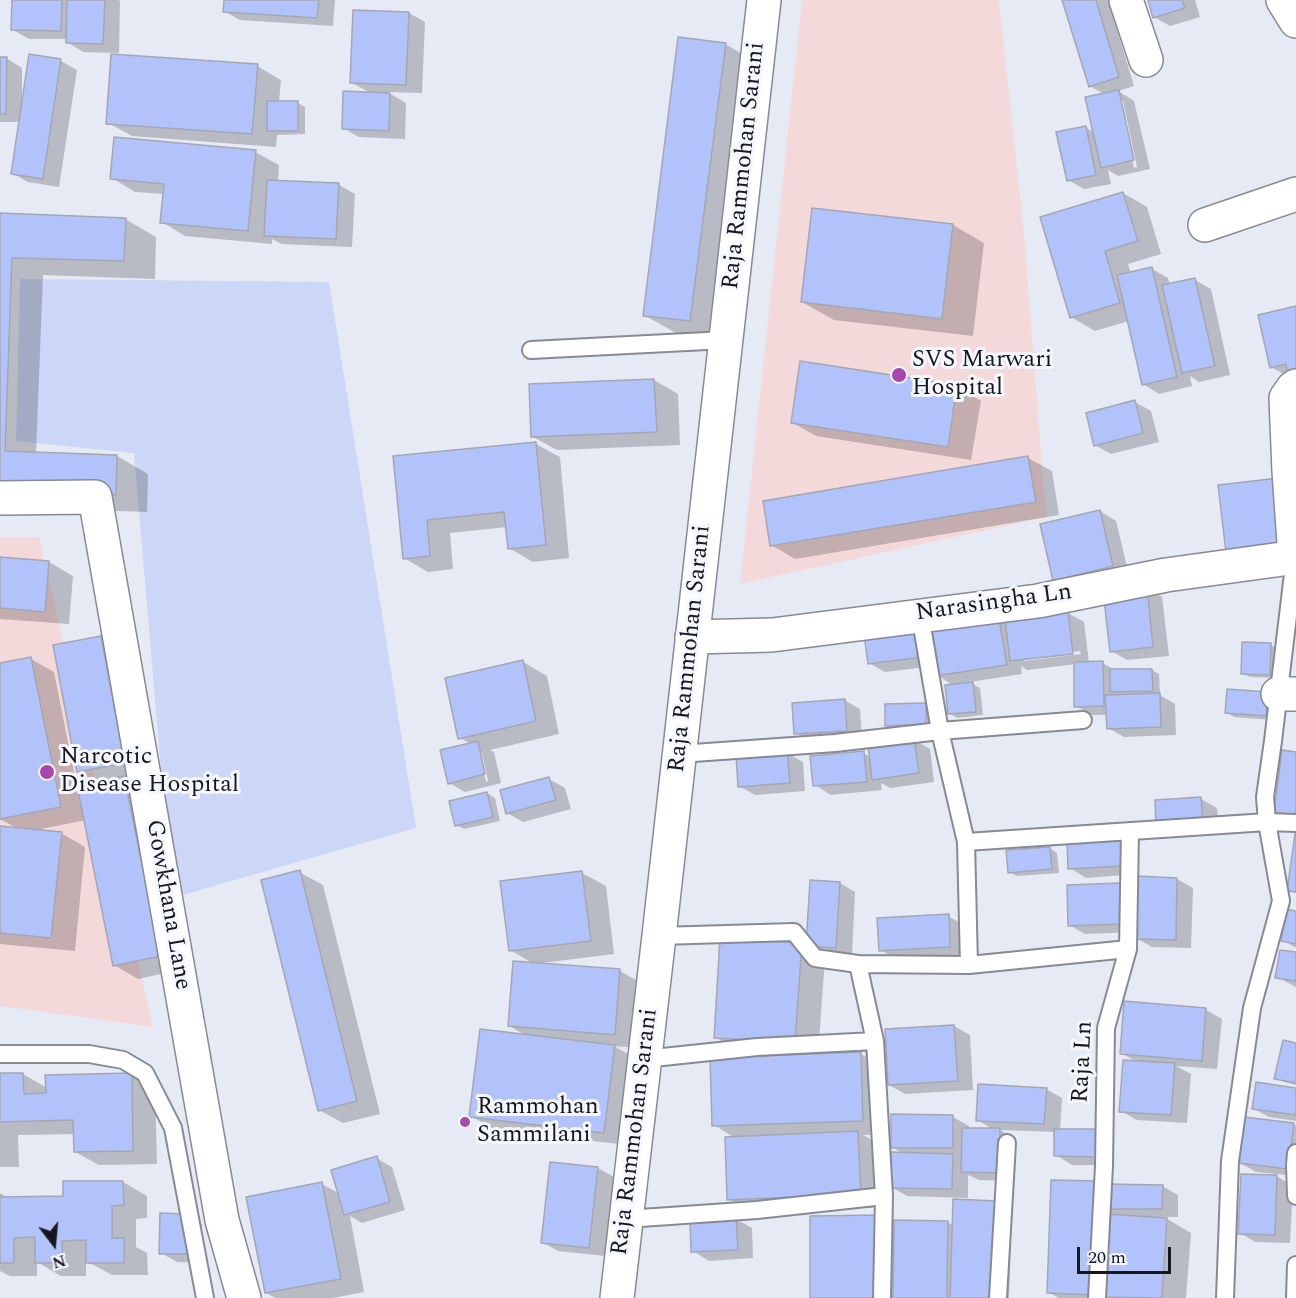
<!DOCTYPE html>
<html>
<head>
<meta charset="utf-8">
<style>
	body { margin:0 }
	#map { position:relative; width:1296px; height:1298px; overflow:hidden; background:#e6eaf5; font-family:Spectral,serif }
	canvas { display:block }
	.north { position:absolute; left:24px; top:1214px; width:60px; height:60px; -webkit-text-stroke:4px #f5f7fe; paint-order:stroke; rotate:164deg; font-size:16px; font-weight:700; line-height:24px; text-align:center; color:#17181c }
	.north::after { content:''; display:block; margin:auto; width:21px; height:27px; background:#17181c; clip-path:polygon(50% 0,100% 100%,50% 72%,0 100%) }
	.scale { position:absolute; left:1077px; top:1247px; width:94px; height:27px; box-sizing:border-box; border:3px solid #17181c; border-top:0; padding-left:8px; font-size:18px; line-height:21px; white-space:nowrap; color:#17181c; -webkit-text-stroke:4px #f5f7fe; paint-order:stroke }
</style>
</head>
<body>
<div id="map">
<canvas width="1296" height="1298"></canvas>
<div class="north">N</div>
<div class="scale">20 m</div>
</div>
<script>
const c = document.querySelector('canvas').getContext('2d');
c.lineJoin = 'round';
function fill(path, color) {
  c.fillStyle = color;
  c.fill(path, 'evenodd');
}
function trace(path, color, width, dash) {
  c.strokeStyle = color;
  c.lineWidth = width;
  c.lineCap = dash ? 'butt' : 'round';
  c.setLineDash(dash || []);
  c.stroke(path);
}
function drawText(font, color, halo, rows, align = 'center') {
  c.font = font + ' Spectral,serif';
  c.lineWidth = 6;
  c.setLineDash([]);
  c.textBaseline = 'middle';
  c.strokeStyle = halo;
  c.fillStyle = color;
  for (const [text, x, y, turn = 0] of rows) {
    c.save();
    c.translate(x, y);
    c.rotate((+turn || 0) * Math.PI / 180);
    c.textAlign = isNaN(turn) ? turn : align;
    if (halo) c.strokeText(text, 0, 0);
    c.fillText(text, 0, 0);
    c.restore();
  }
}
fill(new Path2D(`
	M802,0H999L1024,233L1046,517L740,584Z
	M0,537H39L153,1027L0,1006Z`), '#f4d9db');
fill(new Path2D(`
	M20,279L329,282L416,828L172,898L134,453L16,441Z`), '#ccd6f6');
fill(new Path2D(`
	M13,0H118L120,1L119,53L83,52L67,42V39H29L13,30Z
	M225,0H335L333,26L240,20L224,11Z
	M1064,0H1108L1134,86L1118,91L1134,101L1150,169L1118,176L1108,170L1111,184L1084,189L1068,180L1085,127L1094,132L1105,95L1090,86ZM1120,101H1123L1137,167L1134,168Z
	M1149,0H1195L1200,17L1170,26L1154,17Z
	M409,13L425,22L422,93L387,92L406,103L405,139L359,137L343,128L371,93L352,83Z
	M725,44L756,62L721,338L676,333L644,315Z
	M30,56L61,61L77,70L59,187L28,182L12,173L20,122H0V58H6L22,68V96H24Z
	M257,66L281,80L279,102L298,103L305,107V134L277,135L276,147L132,136L108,123Z
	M255,152L279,165L278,182L339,185L355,194L352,247L282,244L272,239V244L185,236L162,222L164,194L135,192L112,178Z
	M1123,193L1147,207L1161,254L1128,264L1131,273L1152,269L1168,278L1170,285L1195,280L1211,289L1230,375L1199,382L1190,376L1192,386L1159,394L1143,384L1129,321L1095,331L1071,317Z
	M0,215L125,219L156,237L155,279L43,275L36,454L117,456L148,474L147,512L0,507Z
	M953,225L984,243L973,336L834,320L802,302Z
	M1296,308V375L1287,376L1271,367Z
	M802,363L957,387L981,401L971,460L816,436L793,423Z
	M654,380L678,394L680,445L557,450L533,437Z
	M1135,402L1151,411L1159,442L1111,454L1095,445Z
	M536,444L560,457L569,558L533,562L509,548L507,527L450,533L453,569L428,572L404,558L395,457Z
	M1028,458L1052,471L1059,515L795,559L771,545Z
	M1100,511L1116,521L1129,575L1070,589L1054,580Z
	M0,559L49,562L73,576L69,624L0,619Z
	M1147,588L1162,597L1169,656L1127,660L1111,651Z
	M1068,613L1084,622L1089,663H1103L1116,671L1152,670L1159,674L1160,695L1175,704L1176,735L1124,737L1108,728V715H1092L1076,706V664L1027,670L1021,666L1022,674L970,682L980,688L983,715L957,718L949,713L954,686L937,675L935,666L885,672L869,663L865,628ZM1080,651L1081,654L1024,661V658Z
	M101,638L125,652L184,969L138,979L114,965L86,820L36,830L61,833L85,847L75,951L0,944V827L18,829L0,819V665L31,659L54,672L77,787L98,783L78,771Z
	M1271,645L1278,649L1277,678L1250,677L1242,673Z
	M523,662L547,676L559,734L490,750L494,752L501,783L465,792L449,783L471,744L460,738ZM479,753H482L488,781L486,782Z
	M1268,693L1273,720L1234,717L1226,712Z
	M844,700L860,709L862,739L812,742L796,733Z
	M925,705L933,709V728L894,729L887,725Z
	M914,740L930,749L934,782L890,788L881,783L882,790L831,795L815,785L863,753L871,757Z
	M787,753L803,762L805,791L755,795L739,786Z
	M549,779L565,788L571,809L523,822L507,813Z
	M487,793L495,798L500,821L464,829L456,825Z
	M1201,799L1217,808L1219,833L1156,801Z
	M1137,846L1139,874L1086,878L1070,868Z
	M1050,848L1057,853L1059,873L1017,876L1009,872Z
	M299,872L323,885L380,1114L343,1123L319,1110Z
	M582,873L606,886L614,954L542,963V964L620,971L643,984L638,1048L614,1046L638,1060L628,1145L495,1130L471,1116L527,1036L509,1026L534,964L510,950Z
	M1139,878L1177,879L1193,888L1191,948L1152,947L1136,938L1137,932L1085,934L1069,925L1120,885L1138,895Z
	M840,883L855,892L852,956L825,958L818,1055L861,1054L885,1068L887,1134L863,1135L882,1146L885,1207L753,1213L729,1199L735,1138L714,1125L789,1056V1054L739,1051L715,1037L801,945Z
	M1296,912V948L1283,940Z
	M948,916L964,925L966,955L896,959L881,950Z
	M1296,954V987L1277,977Z
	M1206,1010L1222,1019L1217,1069L1176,1066L1191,1074L1187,1123L1137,1120L1121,1111L1137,1062L1121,1053Z
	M954,1026L970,1035L973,1090L905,1094L889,1085Z
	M1296,1045V1085L1284,1082L1276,1078Z
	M23,1074L47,1088L131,1075L155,1089L157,1164L99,1165L75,1152V1134L18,1135L19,1167H0V1075Z
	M1046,1089L1062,1098L1060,1131L1112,1165H1072L1056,1155V1132L1000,1130L1016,1139L1015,1181L979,1180L968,1175V1198L907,1196L891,1187L904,1154L892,1147L893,1116L953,1117L969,1126V1129L994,1130L977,1120Z
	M1296,1089V1121L1269,1117L1253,1108Z
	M1294,1124L1296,1126V1172L1281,1167L1296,1176L1256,1172L1240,1163Z
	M376,1158L392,1167L405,1210L362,1223L350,1216L364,1292L333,1298H276L266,1293L322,1184L340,1194Z
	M552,1163L598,1168L614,1177L605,1256L558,1251L542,1242Z
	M1275,1175L1293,1186L1290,1243L1255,1242L1240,1233Z
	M123,1182L147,1196V1218L136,1219V1247L147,1253L148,1275H112L86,1261V1276H61L37,1262V1276H10L0,1271V1193L7,1197L64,1198Z
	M1162,1186L1178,1195V1217H1164L1191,1233L1186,1298H1059L1048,1292L1109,1190Z
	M996,1202L1012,1211L1009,1298H812L877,1217L895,1227L947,1222L954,1226Z
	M186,1215L202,1224V1263L177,1262L161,1253Z
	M736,1219L752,1228L753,1258L709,1261L693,1251Z`), '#0003');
const building = new Path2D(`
	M12,0H62L61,31L11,30Z
	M67,0H105L103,44L66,43Z
	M224,0H319L317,18L223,12Z
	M1062,0H1096L1119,77L1089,87Z
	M1148,0H1182L1185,8L1153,18Z
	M353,10L409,12L406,85L350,83Z
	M678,37L726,43L690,321L643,316Z
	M29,54L61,59L43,179L11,174Z
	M111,54L258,64L252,134L106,124Z
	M0,57H7L6,114H0Z
	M1119,90L1134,160L1101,168L1085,97Z
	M343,91L390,93L389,131L342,129Z
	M267,101H298V131H267Z
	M1086,126L1096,175L1067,181L1056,132Z
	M114,137L256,150L248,231L160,223L164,184L110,179Z
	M267,180L339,183L336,239L264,236Z
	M1123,192L1138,241L1105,251L1120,303L1070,318L1040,217Z
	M812,208L953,224L942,319L801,302Z
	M0,213L126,218L124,261L12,258L5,451L117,455L116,495L0,491Z
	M1152,267L1177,377L1142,385L1117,275Z
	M1195,278L1215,366L1182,373L1162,285Z
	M1296,306V369L1287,371L1286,364L1270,368L1258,315Z
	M800,361L957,385L948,447L791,423Z
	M654,379L657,432L531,437L529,384Z
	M1135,400L1143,433L1094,446L1086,413Z
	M536,442L546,545L508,549L504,512L427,520L430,556L403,559L393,456Z
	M1028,456L1036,502L770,546L763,501Z
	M1279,478L1288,554L1227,561L1218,485Z
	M1100,510L1113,566L1053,581L1040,524Z
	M0,557L49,561L45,612L0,608Z
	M1147,586L1153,647L1110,652L1103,591Z
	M1068,611L1073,654L1010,661L1005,619Z
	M998,613L1007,665L935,676L927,624Z
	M917,620L922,657L868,664L863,627Z
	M101,636L125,763L77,772L53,645Z
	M1242,642L1271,643L1270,675L1241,674Z
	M31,657L61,807L0,819V663Z
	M523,660L536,721L458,739L445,678Z
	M1103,661L1104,706L1074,707V662Z
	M1110,669H1152L1153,691L1110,692Z
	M973,682L976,712L948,714L945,685Z
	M1227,689L1268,692L1266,716L1225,713Z
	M1160,693L1161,727L1107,729L1105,695Z
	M845,699L847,731L794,734L792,703Z
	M926,703V724L885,726V704Z
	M914,738L919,773L872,780L868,745Z
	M478,741L485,774L448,784L440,750Z
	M1282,750L1296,752V815L1274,812Z
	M787,751L790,783L738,787L736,755Z
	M864,751L867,782L813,786L810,756Z
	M124,776L161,956L113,966L77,785Z
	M549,777L556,800L506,814L500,790Z
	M487,792L493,817L455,826L449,801Z
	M1201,797L1203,825L1156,827L1155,800Z
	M0,826L62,832L51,938L0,933Z
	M1296,826V892L1287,891Z
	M1122,836L1124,866L1068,869L1067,838Z
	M1050,847L1052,869L1008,873L1006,850Z
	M300,870L357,1101L318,1111L261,880Z
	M582,871L591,941L509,951L500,881Z
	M1137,876L1177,878L1176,940L1135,939Z
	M810,880L840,882L836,948L806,946Z
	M1120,883L1121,924L1068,926L1067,885Z
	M1286,909L1296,911V944L1281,941Z
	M949,914L950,947L879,951L877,918Z
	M720,938L802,943L795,1043L714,1038Z
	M1280,950L1296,952V981L1275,978Z
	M513,961L620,969L615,1035L508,1026Z
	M1124,1001L1206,1008L1202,1061L1120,1054Z
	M954,1025L958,1081L888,1085L885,1029Z
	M480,1029L615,1045L604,1133L469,1117Z
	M1283,1040L1296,1043V1083L1274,1079Z
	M861,1052L863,1121L712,1126L710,1058Z
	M1123,1060L1175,1063L1171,1115L1119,1112Z
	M0,1073H23L24,1094L46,1093L45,1075L132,1073L133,1151L74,1152L73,1120L0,1122Z
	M1256,1082L1296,1088V1115L1252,1109Z
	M978,1084L1047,1088L1044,1124L976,1121Z
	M891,1114L953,1115V1148H891Z
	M1244,1117L1294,1123L1288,1169L1238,1163Z
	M962,1128H1000L999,1173L961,1172Z
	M1054,1129H1097V1157L1054,1156Z
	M858,1131L861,1194L727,1200L725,1137Z
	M891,1152L953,1154L952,1189L890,1188Z
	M377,1156L390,1202L344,1215L331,1170Z
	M550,1162L598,1167L589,1248L541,1243Z
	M1241,1174L1277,1175L1275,1235L1238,1234Z
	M1051,1180L1097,1181L1092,1295L1047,1293Z
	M63,1181H123L124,1205L112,1206V1238H124V1263H86V1240L62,1241L63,1263H35V1237L14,1238V1263H0V1197L63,1196Z
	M322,1182L341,1279L265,1293L246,1197Z
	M1107,1184L1163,1185L1162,1209H1107Z
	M953,1199L997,1201L994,1298H950Z
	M160,1213L187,1214V1254H159Z
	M1107,1214L1167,1218L1162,1298L1102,1297Z
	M878,1215V1298H810V1216Z
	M736,1217L738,1250L691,1252L690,1219Z
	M894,1220L948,1221L947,1298H893Z`);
fill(building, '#b2c2fa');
trace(building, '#a4a7b2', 1.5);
const service = new Path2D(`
	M531,350L726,340
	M920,615L940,731L966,842L969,965L1128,949
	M679,754L835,743L940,731L1083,720
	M966,842L1267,822L1265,797L1273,741L1295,557
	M659,936L794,932L815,958L858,964L969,965
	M858,964L875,1041L884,1196
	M0,1054H89L123,1060L145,1073L173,1128L205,1298
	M644,1059L757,1047L875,1041
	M1296,1153L1295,1165L1296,1196
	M626,1219L757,1210L884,1196L882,1298
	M998,1298L1007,1143
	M1097,1298L1104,1166L1106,1028L1128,949L1130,831
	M1225,1298L1230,1161L1252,1008L1281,901L1267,822L1296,823
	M1295,1298L1296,1265`);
const minor = new Path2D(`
	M1126,0L1146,60
	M1283,0L1296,21
	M1205,225L1296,194
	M0,498L95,497L222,1220L244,1298
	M1295,557L1289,471L1286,398L1293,388L1296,386
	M692,637L772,635L1038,601L1166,575L1296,557
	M1278,694H1296`);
const secondary = new Path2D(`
	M617,1298L659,936L764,0`);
trace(service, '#878a94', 20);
trace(minor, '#878a94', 36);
trace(secondary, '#878a94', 36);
trace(service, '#fff', 16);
trace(minor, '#fff', 33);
trace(secondary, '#fff', 33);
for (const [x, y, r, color] of [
	[899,375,8,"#a847ae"],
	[47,772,8,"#a847ae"],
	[465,1122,6,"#a847ae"]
]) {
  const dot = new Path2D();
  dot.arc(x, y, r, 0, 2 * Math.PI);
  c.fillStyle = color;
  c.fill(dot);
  trace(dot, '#f5f7fe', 2);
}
drawText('24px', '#17181c', '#f5f7fe', [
	["Raja Rammohan Sarani",745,166,-84],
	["Narasingha Ln",994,604,-8],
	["Raja Rammohan Sarani",691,649,-84],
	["Gowkhana Lane",167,905,80],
	["Raja Ln",1084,1062,-87],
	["Raja Rammohan Sarani",636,1132,-83]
]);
drawText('24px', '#17181c', '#f5f7fe', [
	["SVS Marwari",912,361],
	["Hospital",912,389],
	["Narcotic",60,758],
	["Disease Hospital",60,786],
	["Rammohan",477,1108],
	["Sammilani",477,1136]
], 'left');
</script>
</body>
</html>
